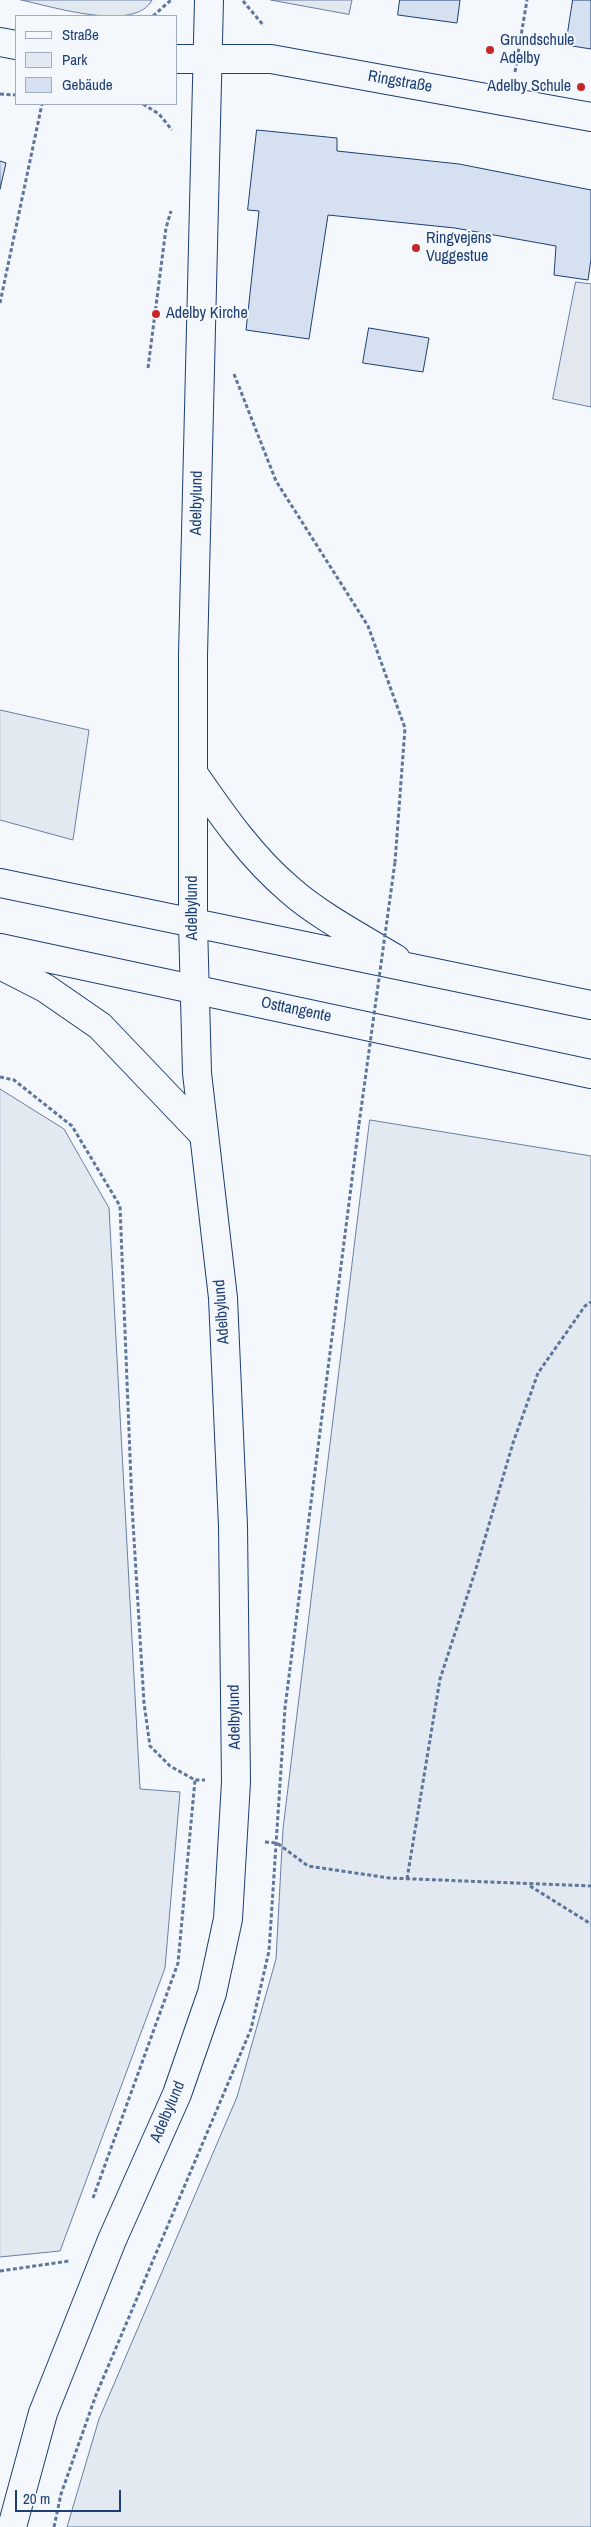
<!DOCTYPE html>
<html>
<head>
<meta charset="utf-8">
<style>
	body { margin:0 }
	#map { position:relative; width:591px; height:2527px; overflow:hidden; background:#f4f7fb; font-family:"Archivo Narrow",sans-serif }
	canvas { display:block }
	.legend { position:absolute; left:15px; top:15px; width:162px; height:90px; box-sizing:border-box; background:#f4f7fb; border:1px solid #9eadc5; margin:0; padding:6px 9px; list-style:none; font-size:15px; color:#1d3f73 }
	.legend li { display:flex; align-items:center; gap:10px; height:25px }
	.legend b { width:25px; border:1px solid #9eadc5 }
	.scale { position:absolute; left:15px; top:2490px; width:106px; height:22px; box-sizing:border-box; border:2px solid #1d3f73; border-top:0; padding-left:6px; font-size:15px; line-height:18px; white-space:nowrap; color:#1d3f73; -webkit-text-stroke:4px #f4f7fb; paint-order:stroke }
</style>
</head>
<body>
<div id="map">
<canvas width="591" height="2527"></canvas>
<ul class="legend">
<li><b style="height:6px;background:#f4f7fb"></b>Straße</li>
<li><b style="height:14px;background:#e3e9f0"></b>Park</li>
<li><b style="height:14px;background:#d5e0f0"></b>Gebäude</li>
</ul>
<div class="scale">20 m</div>
</div>
<script>
const c = document.querySelector('canvas').getContext('2d');
c.lineJoin = 'round';
function fill(path, color) {
  c.fillStyle = color;
  c.fill(path, 'evenodd');
}
function trace(path, color, width, dash) {
  c.strokeStyle = color;
  c.lineWidth = width;
  c.lineCap = dash ? 'butt' : 'round';
  c.setLineDash(dash || []);
  c.stroke(path);
}
function drawText(font, color, halo, rows, align = 'center') {
  c.font = font + ' "Archivo Narrow",sans-serif';
  c.lineWidth = 4;
  c.setLineDash([]);
  c.textBaseline = 'middle';
  c.strokeStyle = halo;
  c.fillStyle = color;
  for (const [text, x, y, turn = 0] of rows) {
    c.save();
    c.translate(x, y);
    c.rotate((+turn || 0) * Math.PI / 180);
    c.textAlign = isNaN(turn) ? turn : align;
    if (halo) c.strokeText(text, 0, 0);
    c.fillText(text, 0, 0);
    c.restore();
  }
}
const green = new Path2D(`
	M21,0H152C135,33 50,6 21,0Z
	M0,710L89,730L73,840L0,820Z
	M0,1089L64,1129L109,1208L140,1789L180,1792L165,1968L60,2251L0,2257Z
	M370,1120L591,1156V2527H67L99,2419L237,2097L276,1959L283,1829Z`);
fill(green, '#e3e9f0');
trace(green, '#687fa3', 1);
const parking = new Path2D(`
	M271,0H352L349,14Z
	M576,282L591,284V407L553,399Z`);
fill(parking, '#e3e8f0');
trace(parking, '#687fa3', 1);
const building = new Path2D(`
	M400,0H460L457,23L398,15Z
	M573,0H591V49L566,45Z
	M257,130L337,138V151L459,164L591,190V259L588,280L554,275L556,246L455,228L328,215L309,339L246,330L259,211L248,210Z
	M0,161L6,163L0,189Z
	M369,328L429,338L423,372L363,363Z`);
fill(building, '#d5e0f0');
trace(building, '#1d3f73', 1);
const minor = new Path2D(`
	M0,42L16,45
	M176,59H271L591,117
	M12,2527L43,2413L112,2240L177,2094L212,1993L228,1919L236,1782L233,1526L223,1298L197,1073L193,924V655L209,0`);
const major = new Path2D(`
	M193,773C222,815 251,857 290,890C318,915 363,939 396,959
	M0,883L591,1005
	M0,948L591,1074
	M0,965L45,988L100,1026L204,1135`);
trace(minor, '#1d3f73', 30);
trace(major, '#1d3f73', 30);
trace(new Path2D(`
	M243,1L264,26
	M153,16L171,0
	M515,72L527,0
	M0,94L16,95
	M143,104L159,114L172,130
	M0,303L42,104
	M148,368L166,228L171,211
	M234,374L276,481L368,626L405,728L395,862
	M0,1077L14,1080L72,1126L120,1206L132,1506L144,1703L150,1746L170,1766L195,1780H205
	M265,1842L277,1843L308,1866L389,1878L591,1886
	M407,1879L440,1679L475,1572L513,1443L538,1373L585,1306L591,1302
	M530,1886L591,1924
	M93,2198L178,1963L195,1780
	M0,2271L69,2261
	M54,2527L61,2494L96,2395L251,2029L269,1951L285,1708L359,1124`), '#5e769c', 3, [4, 2.5]);
trace(minor, '#f4f7fb', 28);
trace(major, '#f4f7fb', 28);
trace(new Path2D(`
	M359,1124L395,862`), '#5e769c', 3, [4, 2.5]);
for (const [x, y, r, color] of [
	[490,50,5,"#c62828"],
	[581,87,5,"#c62828"],
	[416,248,5,"#c62828"],
	[156,314,5,"#c62828"]
]) {
  const dot = new Path2D();
  dot.arc(x, y, r, 0, 2 * Math.PI);
  c.fillStyle = color;
  c.fill(dot);
  trace(dot, '#f4f7fb', 2);
}
drawText('16px', '#1d3f73', '#f4f7fb', [
	["Grundschule",500,41],
	["Adelby",500,59],
	["Adelby Schule",571,87,"right"],
	["Ringvejens",426,239],
	["Vuggestue",426,257],
	["Adelby Kirche",166,314]
], 'left');
drawText('16px', '#1d3f73', '#f4f7fb', [
	["Ringstraße",400,82,10],
	["Adelbylund",197,503,-89],
	["Adelbylund",193,908,-90],
	["Osttangente",296,1010,12],
	["Adelbylund",222,1312,-94],
	["Adelbylund",235,1717,-91],
	["Adelbylund",168,2112,-67]
]);
</script>
</body>
</html>
